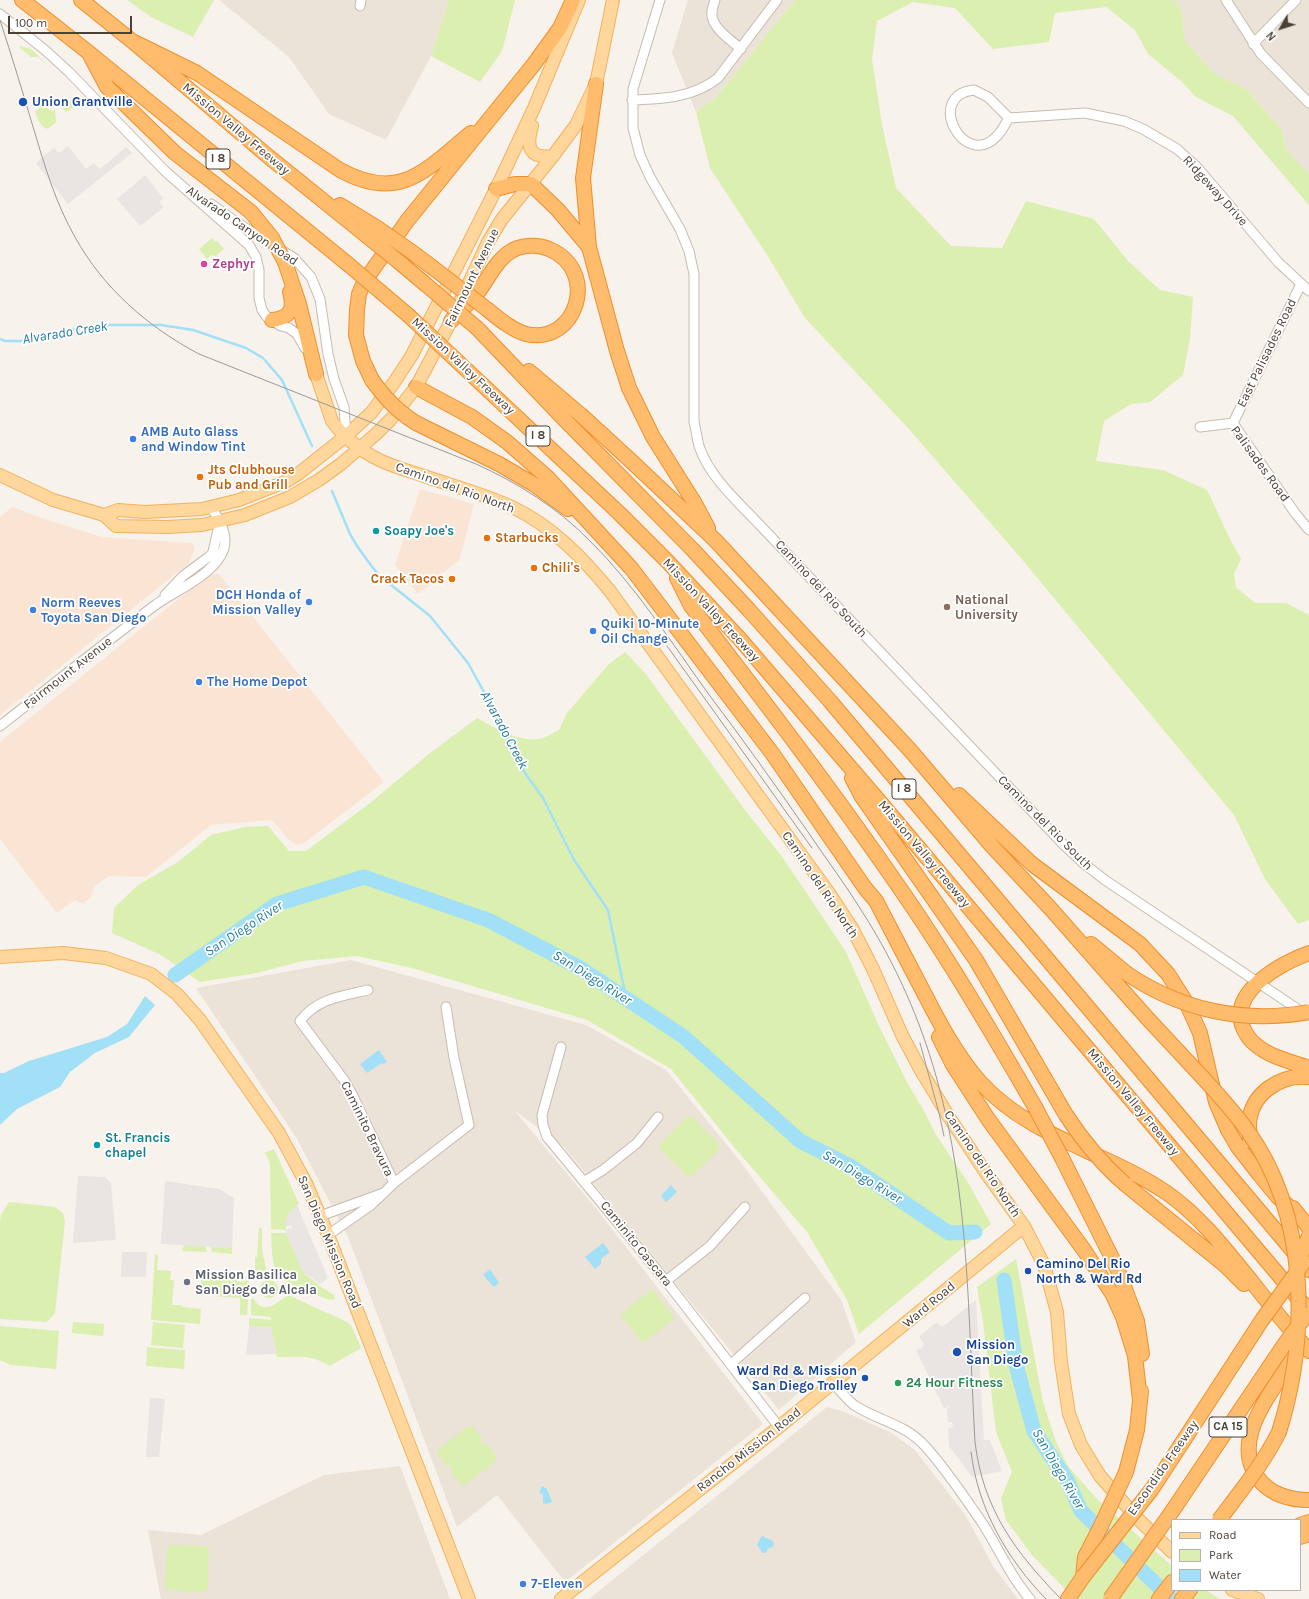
<!DOCTYPE html>
<html>
<head>
<meta charset="utf-8">
<style>
	body { margin:0 }
	#map { position:relative; width:1309px; height:1599px; overflow:hidden; background:#f7f2eb; font-family:Karla,sans-serif }
	canvas { display:block }
	.legend { position:absolute; left:1171px; top:1519px; width:130px; height:72px; box-sizing:border-box; background:#fff; border:1px solid #b7b3af; margin:0; padding:5px 7px; list-style:none; font-size:12px; color:#4c4137 }
	.legend li { display:flex; align-items:center; gap:8px; height:20px }
	.legend b { width:20px; border:1px solid #b7b3af }
	.north { position:absolute; left:1261px; top:8px; width:40px; height:40px; -webkit-text-stroke:3px #fff; paint-order:stroke; rotate:231deg; font-size:11px; font-weight:700; line-height:16px; text-align:center; color:#4c4137 }
	.north::after { content:''; display:block; margin:auto; width:14px; height:18px; background:#4c4137; clip-path:polygon(50% 0,100% 100%,50% 72%,0 100%) }
	.scale { position:absolute; left:8px; top:16px; width:124px; height:18px; box-sizing:border-box; border:2px solid #4c4137; border-top:0; padding-left:5px; font-size:12px; line-height:14px; white-space:nowrap; color:#4c4137; -webkit-text-stroke:3px #fff; paint-order:stroke }
</style>
</head>
<body>
<div id="map">
<canvas width="1309" height="1599"></canvas>
<ul class="legend">
<li><b style="height:5px;background:#ffd69b"></b>Road</li>
<li><b style="height:11px;background:#daefb0"></b>Park</li>
<li><b style="height:11px;background:#a2e0f8"></b>Water</li>
</ul>
<div class="north">N</div>
<div class="scale">100 m</div>
</div>
<script>
const c = document.querySelector('canvas').getContext('2d');
c.lineJoin = 'round';
function fill(path, color) {
  c.fillStyle = color;
  c.fill(path, 'evenodd');
}
function trace(path, color, width, dash) {
  c.strokeStyle = color;
  c.lineWidth = width;
  c.lineCap = dash ? 'butt' : 'round';
  c.setLineDash(dash || []);
  c.stroke(path);
}
function drawText(font, color, halo, rows, align = 'center') {
  c.font = font + ' Karla,sans-serif';
  c.lineWidth = 3.5;
  c.setLineDash([]);
  c.textBaseline = 'middle';
  c.strokeStyle = halo;
  c.fillStyle = color;
  for (const [text, x, y, turn = 0] of rows) {
    c.save();
    c.translate(x, y);
    c.rotate((+turn || 0) * Math.PI / 180);
    c.textAlign = isNaN(turn) ? turn : align;
    if (halo) c.strokeText(text, 0, 0);
    c.fillText(text, 0, 0);
    c.restore();
  }
}
fill(new Path2D(`
	M219,0H449L431,56L386,140L329,114L289,57Z
	M688,0H795L717,96L696,112L672,53Z
	M1174,0H1309V174L1286,150L1282,130L1246,89L1216,75L1185,42L1181,9Z
	M351,960L586,1025L666,1070L739,1160L841,1300L856,1342L779,1410L564,1147L514,1110L595,1207L763,1424L565,1582L497,1495L457,1527L348,1237L296,1137L196,988Z
	M827,1407L842,1411L890,1432L915,1450L966,1516L993,1566L1018,1599H589Z
	M400,1466L450,1599H161L148,1530L201,1535L324,1475Z`), '#ebe3d8');
fill(new Path2D(`
	M420,489L474,504L460,559L418,594L395,565Z
	M12,507L48,520L102,537L191,543L194,546V551L188,564L0,715V517Z
	M214,574H219L384,782L304,843L298,845L289,840L272,820L211,825L146,877L109,876L95,886L90,898L83,904L75,900L57,913L0,839V742L203,579Z`), '#fae5d5');
fill(new Path2D(`
	M127,0H214L193,37L151,17Z
	M449,0H515L502,51L480,82L431,56Z
	M795,0H1174L1181,9L1185,42L1216,75L1246,89L1282,130L1286,150L1309,174V205L1233,116L1196,97L1181,81L1148,54L1135,30L1106,7L1055,13L1049,42L993,49L955,8L913,2L877,21L872,59L882,125L896,188L951,246L1002,248L1026,201L1094,219L1128,261L1160,290L1193,297L1190,339L1183,375L1150,402L1131,404L1104,421L1096,461L1163,470L1207,490L1229,537L1241,559L1234,574L1236,587L1255,603H1286L1309,615V920L1298,924L1265,879L1234,815L1020,557L908,428L805,318L769,258L710,168L696,112L717,96Z
	M20,46L31,49L52,69L38,57H31L19,47Z
	M65,99L77,105L66,112L62,108L60,105L61,102L65,106L68,104Z
	M38,106H44L52,111L55,110L56,122L48,129C39,126 37,118 35,110H39Z
	M212,238L215,242L217,241L224,249L216,256L212,255L207,259L199,249Z
	M625,652L645,673L745,810L783,858L846,952L879,1026L908,1084L924,1111L936,1135L969,1184L991,1224L859,1334L847,1300L807,1232L735,1148L671,1069L587,1020L412,968L357,956L302,961L257,973L200,982L161,955L112,933L114,908L138,885L178,862L211,835L245,827L268,826L289,851H306L370,803L429,754L477,718C496,728 516,742 539,739C546,738 553,733 559,730L567,713L609,664Z
	M687,1117H692L719,1144V1150L692,1176H687L660,1149V1144Z
	M274,1149L299,1204C290,1210 286,1219 286,1230L271,1229L270,1164L267,1156L264,1153Z
	M9,1202L55,1207L63,1213L65,1221L55,1313L50,1319L46,1322L0,1319V1222L1,1215Z
	M259,1227L262,1229V1248L266,1269L265,1272L255,1278V1257H257Z
	M271,1233H286L304,1273L321,1287L334,1295L335,1299L332,1300L327,1299C316,1294 283,1284 277,1273C271,1262 272,1245 271,1233Z
	M184,1245L205,1246L207,1252L182,1251Z
	M211,1247L232,1248V1254L212,1252Z
	M155,1254L158,1255L157,1270L171,1271L170,1280H174L172,1305H181L183,1307L201,1309L200,1324L151,1320Z
	M1016,1259L1043,1402L1056,1442L1068,1466L1095,1497L1172,1566V1590H1206L1220,1599H1075L1032,1555L1006,1520L1001,1498L1012,1472L996,1432L983,1322L977,1287Z
	M202,1272L239,1274V1282L249,1280L247,1289L241,1291V1293H244L248,1300L247,1315H240V1298L200,1295Z
	M260 1289a9 9 0 1 1 18 0a9 9 0 1 1-18 0Z
	M652,1289L675,1318L643,1343L620,1315Z
	M288,1295L347,1322L352,1327L361,1348L330,1366C310,1354 300,1357 277,1357L271,1328L249,1326V1318L271,1320V1317L251,1315V1300L253,1298C264,1317 277,1302 288,1295Z
	M73,1322L104,1324L103,1336L72,1333Z
	M153,1322L185,1325L183,1348L151,1345Z
	M0,1326L59,1331L56,1369L11,1365L0,1360Z
	M147,1347L185,1350L184,1369L146,1366Z
	M468,1426L473,1427L482,1438V1444H487L496,1456L495,1462L465,1485L460,1484L451,1472L452,1467L447,1466L437,1455L438,1450Z
	M171,1545L206,1546L209,1550L208,1588L203,1592L169,1590L165,1587L167,1548Z`), '#daefb0');
fill(new Path2D(`
	M68,146L86,169L94,163L100,169L126,147L132,153L68,204L36,163L54,148L59,153Z
	M145,175L163,198L159,202L164,207L140,226L117,199Z
	M78,1176L105,1177L111,1183L116,1240L73,1243Z
	M165,1181L219,1189L234,1198L232,1248L161,1244Z
	M297,1205L328,1278L320,1284L302,1271L285,1230L292,1228V1225L286,1227V1220L289,1213Z
	M122,1252H147L146,1277H121Z
	M976,1300L984,1440H990L1002,1471L972,1477L949,1446L948,1429L953,1427L952,1422H948L947,1408L951,1406L944,1408L916,1350L922,1348L924,1344L919,1337L937,1322L942,1327Z
	M249,1326L271,1328L276,1354L246,1355Z
	M150,1398L165,1399L159,1457H146Z`), '#e8e5e2');
fill(new Path2D(`
	M145,996L155,1005L129,1037L95,1053L70,1072L60,1087L17,1109L0,1125V1073H4L29,1061L107,1037L127,1024Z
	M379,1050L387,1062L383,1064L382,1063L367,1073L360,1064Z
	M671,1185L677,1192L666,1202L661,1196Z
	M603,1243L610,1252L601,1259V1264L595,1269L585,1257Z
	M490,1269L499,1283L494,1287L483,1275Z
	M542,1486L547,1489L552,1502L546,1504L543,1503V1494L539,1493Z
	M763,1536L768,1539L772,1540L774,1543L773,1547L769,1548L765,1553H762L760,1549L757,1545L761,1537Z`), '#a2e0f8');
trace(new Path2D(`
	M0,339L5,341H22L47,334L104,325H161L193,330L246,348L263,358L282,380L312,446
	M332,491L350,534L357,546L373,568L380,576L430,616L468,663L500,721L525,773L543,798L574,860L608,910L626,998`), '#a2e0f8', 2.5);
trace(new Path2D(`
	M175,975L277,904L364,877L488,920L580,968L684,1037L800,1141L850,1166L949,1233L975,1232
	M1004,1280L1016,1365L1034,1431L1067,1480L1081,1511L1171,1599`), '#a2e0f8', 15);
const minor = new Path2D(`
	M660,0L633,89V128L640,155L650,177L680,229L689,251L694,274V422C696,430 697,438 699,446C709,476 735,499 756,521L1063,844L1083,863L1105,880L1305,1014
	M715,0C714,4 712,8 712,12C710,27 731,40 741,49
	M1226,0L1261,54L1309,103
	M360,6L361,0
	M0,14L45,50L69,72L165,171L249,245L256,257L259,270V298L262,310L267,317L281,326L289,328L297,334L305,348
	M1253,44L1296,0
	M974,90L988,97L1009,118C1005,124 1002,131 997,136C964,171 924,95 974,90Z
	M632,100C662,99 693,98 718,78L777,0
	M1009,118L1085,113L1124,121L1143,129L1177,149L1196,166L1278,262L1309,291
	M211,204L236,222L294,258L311,277L320,299L328,354L334,379L344,407L346,436
	M1233,423L1301,284
	M1233,423L1295,513L1309,530
	M1200,427L1233,423
	M165,595L183,576L210,556L213,552L220,521
	M0,726C51,686 102,645 154,606C173,592 209,577 221,555C231,538 220,521 211,507
	M368,990C342,996 318,998 300,1021L344,1080L354,1098L394,1183
	M561,1047L542,1115L543,1125L547,1137L666,1281L779,1427
	M585,1181L603,1170L637,1143L658,1117
	M320,1216L381,1194
	M328,1235L371,1205L394,1183L469,1125L454,1058L446,1007
	M666,1281L710,1246L745,1207
	M731,1364L805,1298
	M833,1383C840,1390 846,1399 854,1405C878,1421 904,1423 925,1446C946,1469 965,1498 983,1524C999,1549 1010,1576 1030,1599`);
const major = new Path2D(`
	M532,126C526,147 529,159 553,156
	M316,374L332,421C337,428 342,433 348,439C373,461 393,466 424,476C453,486 484,494 512,507C552,526 582,557 610,591L829,893L852,928L873,969L902,1035L920,1069L949,1117L986,1173L1024,1226L1044,1265L1057,1312L1061,1362L1069,1414L1081,1445L1100,1476L1138,1519L1172,1552
	M0,475L53,500L104,515L116,526L167,527L202,525L245,515L290,497L319,480L341,464L376,434L391,419L416,387L451,321L488,242L502,219L553,156L576,125L596,84L613,0
	M104,515L118,510L145,512L202,509L239,500L285,482L298,474L346,436L371,413L393,384L412,355L496,189L534,108L579,0
	M0,957L63,953L106,958L151,974L177,994L200,1020L279,1133L306,1183L328,1235L469,1599
	M1232,1590L1258,1599
	M561,1599L779,1427L1024,1226`);
const highway = new Path2D(`
	M22,0L88,52L349,265
	M81,0L132,41L269,157L367,236
	M132,41L197,73L340,170C400,203 426,170 471,133
	M91,57L107,87L175,153L251,212L272,238
	M596,84L583,178L589,247L617,351L629,388L653,437L694,502L708,528
	M496,189L515,184H531L558,210L589,247
	M340,205L376,227
	M409,250L432,267
	M285,262L299,304L316,374
	M399,262L424,283
	M382,293L408,315
	M272,320C290,318 295,309 290,292
	M451,321C459,312 468,304 476,295C488,280 496,259 513,250C523,245 538,244 549,249C601,271 576,346 526,334C512,330 499,319 488,310
	M477,328L564,419L692,549L749,610L830,701L1309,1270
	M456,360L619,513L668,562L739,638L880,802L1309,1311
	M529,371L581,415L630,460L715,540L910,750L991,845L1050,908L1116,983
	M372,380L363,361L356,335L357,309L359,294L364,282L407,221L534,64L560,28L573,0
	M416,387L472,417L507,442L547,477L631,568L772,753L865,888L876,901C892,932 908,962 924,993C940,1024 957,1056 980,1082C1031,1138 1107,1152 1167,1193C1201,1217 1226,1250 1252,1282C1270,1305 1289,1329 1309,1351
	M416,423L499,464L535,485L568,509
	M677,578L691,606C767,705 842,803 912,906C956,971 996,1039 1035,1107
	M852,778L862,797L976,960L1066,1115
	M959,795L1032,864L1140,944L1168,974L1186,1002L1200,1033L1216,1102L1228,1130L1238,1147L1259,1174L1277,1196L1299,1216
	M1091,944L1126,973
	M1309,953C1282,963 1231,990 1242,1025C1245,1033 1249,1040 1256,1045C1270,1057 1292,1062 1309,1068
	M939,1037L953,1065L988,1119L1084,1250L1113,1295L1123,1317L1135,1356L1140,1400
	M1250,1141C1250,1135 1249,1130 1249,1125C1250,1094 1280,1074 1309,1077
	M1062,1158L1117,1268L1137,1321L1142,1354
	M1125,1184L1226,1266L1244,1284
	M1293,1208L1309,1228
	M1295,1355C1274,1391 1225,1442 1262,1483C1275,1496 1291,1500 1309,1500
	M1126,1472L1137,1430L1141,1391
	M1152,1489L1262,1320
	M1173,1510L1284,1345
	M1300,1525L1309,1522
	M1300,1537L1309,1534
	M1068,1599L1083,1577L1085,1557L1100,1528
	M1159,1599L1172,1582
	M1182,1599L1190,1590`);
trace(minor, '#c7bbaf', 11);
trace(major, '#f1b35e', 14);
trace(highway, '#ef8f2d', 16);
trace(minor, '#fff', 9);
trace(major, '#ffd69b', 12);
trace(highway, '#ffbc6d', 14);
trace(new Path2D(`
	M0,20C12,57 23,93 34,130C45,167 56,204 75,237C103,288 148,327 199,354L476,464C518,483 558,508 590,541C635,585 673,645 710,696C744,741 776,786 808,832C826,859 846,885 863,913C895,963 920,1019 936,1076C970,1194 968,1320 975,1442C983,1509 1015,1552 1061,1599
	M667,646L812,848
	M920,1043L939,1113L944,1136
	M971,1452C978,1509 1007,1559 1046,1599`), '#9a9a9a', 1);
const highwayBridge = new Path2D(`
	M376,227L409,250
	M367,236L399,262
	M272,238L285,262
	M349,265L382,293
	M432,267L488,310
	M424,283L477,328
	M408,315L456,360
	M372,380C385,398 397,411 416,423
	M1126,973C1180,1010 1244,1024 1309,1012
	M1116,983C1136,1006 1156,1028 1177,1050C1201,1076 1226,1101 1247,1130C1309,1216 1309,1336 1279,1432C1263,1464 1240,1492 1219,1520
	M1035,1107L1062,1158
	M1066,1115C1083,1141 1102,1164 1125,1184
	M1300,1257L1309,1236
	M1262,1320L1304,1262
	M1284,1345L1306,1315
	M1100,1528L1126,1472
	M1083,1577L1152,1489
	M1110,1599L1173,1510`);
trace(highwayBridge, '#ef8f2d', 16, []);
trace(highwayBridge, '#ffbc6d', 14);
for (const [x, y, r, color] of [
	[23,102,5,"#1a4fb4"],
	[204,264,4,"#d1479c"],
	[133,439,4,"#3f7fe0"],
	[200,477,4,"#e8710a"],
	[376,531,4,"#0f9aa8"],
	[487,538,4,"#e8710a"],
	[534,568,4,"#e8710a"],
	[452,579,4,"#e8710a"],
	[309,602,4,"#3f7fe0"],
	[947,607,4,"#8d6e63"],
	[33,610,4,"#3f7fe0"],
	[593,631,4,"#3f7fe0"],
	[199,682,4,"#3f7fe0"],
	[97,1145,4,"#0f9aa8"],
	[1028,1271,4,"#1a4fb4"],
	[187,1282,4,"#6b7280"],
	[957,1352,5,"#1a4fb4"],
	[865,1378,4,"#1a4fb4"],
	[898,1383,4,"#2e9e5b"],
	[523,1584,4,"#3f7fe0"]
]) {
  const dot = new Path2D();
  dot.arc(x, y, r, 0, 2 * Math.PI);
  c.fillStyle = color;
  c.fill(dot);
  trace(dot, '#fff', 1.5);
}
for (const [x, y, w] of [
	[218,159,24],
	[538,436,24],
	[904,789,24],
	[1228,1427,38]
]) {
  const box = new Path2D();
  box.roundRect(x - w / 2, y - 10, w, 20, 3);
  c.fillStyle = '#fff';
  c.fill(box);
  trace(box, '#4c4137', 1);
}
drawText('bold 12px', '#4c4137', null, [
	["I 8",218,159],
	["I 8",538,436],
	["I 8",904,789],
	["CA 15",1228,1427]
]);
drawText('bold 13px', '#164399', '#fff', [
	["Union Grantville",32,102],
	["Camino Del Rio",1036,1264],
	["North & Ward Rd",1036,1279],
	["Mission",966,1345],
	["San Diego",966,1360],
	["Ward Rd & Mission",857,1371,"right"],
	["San Diego Trolley",857,1386,"right"]
], 'left');
drawText('13px', '#4c4137', '#fff', [
	["Mission Valley Freeway",236,129,40],
	["Ridgeway Drive",1215,191,48],
	["Alvarado Canyon Road",242,226,34],
	["Fairmount Avenue",472,278,-64],
	["East Palisades Road",1267,353,-64],
	["Mission Valley Freeway",463,366,43],
	["Palisades Road",1260,464,54],
	["Camino del Rio North",455,488,20],
	["Camino del Rio South",821,589,47],
	["Mission Valley Freeway",711,610,47],
	["Fairmount Avenue",68,673,-38],
	["Camino del Rio South",1045,823,45],
	["Mission Valley Freeway",924,854,50],
	["Camino del Rio North",820,885,56],
	["Mission Valley Freeway",1133,1102,50],
	["Caminito Bravura",367,1129,64],
	["Camino del Rio North",982,1164,56],
	["San Diego Mission Road",329,1242,67],
	["Caminito Cascara",636,1244,51],
	["Ward Road",929,1305,-40],
	["Rancho Mission Road",749,1450,-38],
	["Escondido Freeway",1163,1468,-55]
]);
drawText('bold 13px', '#b23c85', '#fff', [
	["Zephyr",212,264]
], 'left');
drawText('bold 13px', '#366cbe', '#fff', [
	["AMB Auto Glass",141,432],
	["and Window Tint",141,447],
	["DCH Honda of",301,595,"right"],
	["Mission Valley",301,610,"right"],
	["Norm Reeves",41,603],
	["Toyota San Diego",41,618],
	["Quiki 10-Minute",601,624],
	["Oil Change",601,639],
	["The Home Depot",207,682],
	["7-Eleven",531,1584]
], 'left');
drawText('bold 13px', '#c56008', '#fff', [
	["Jts Clubhouse",208,470],
	["Pub and Grill",208,485],
	["Starbucks",495,538],
	["Chili's",542,568],
	["Crack Tacos",444,579,"right"]
], 'left');
drawText('bold 13px', '#0d838f', '#fff', [
	["Soapy Joe's",384,531],
	["St. Francis",105,1138],
	["chapel",105,1153]
], 'left');
drawText('bold 13px', '#785e54', '#fff', [
	["National",955,600],
	["University",955,615]
], 'left');
drawText('bold 13px', '#5b616d', '#fff', [
	["Mission Basilica",195,1275],
	["San Diego de Alcala",195,1290]
], 'left');
drawText('bold 13px', '#27864d', '#fff', [
	["24 Hour Fitness",906,1383]
], 'left');
drawText('italic 14px', '#1f7ba2', '#fff', [
	["Alvarado Creek",65,333,-9],
	["Alvarado Creek",504,730,62],
	["San Diego River",244,929,-33],
	["San Diego River",592,978,32],
	["San Diego River",862,1177,31],
	["San Diego River",1058,1469,60]
]);
</script>
</body>
</html>
